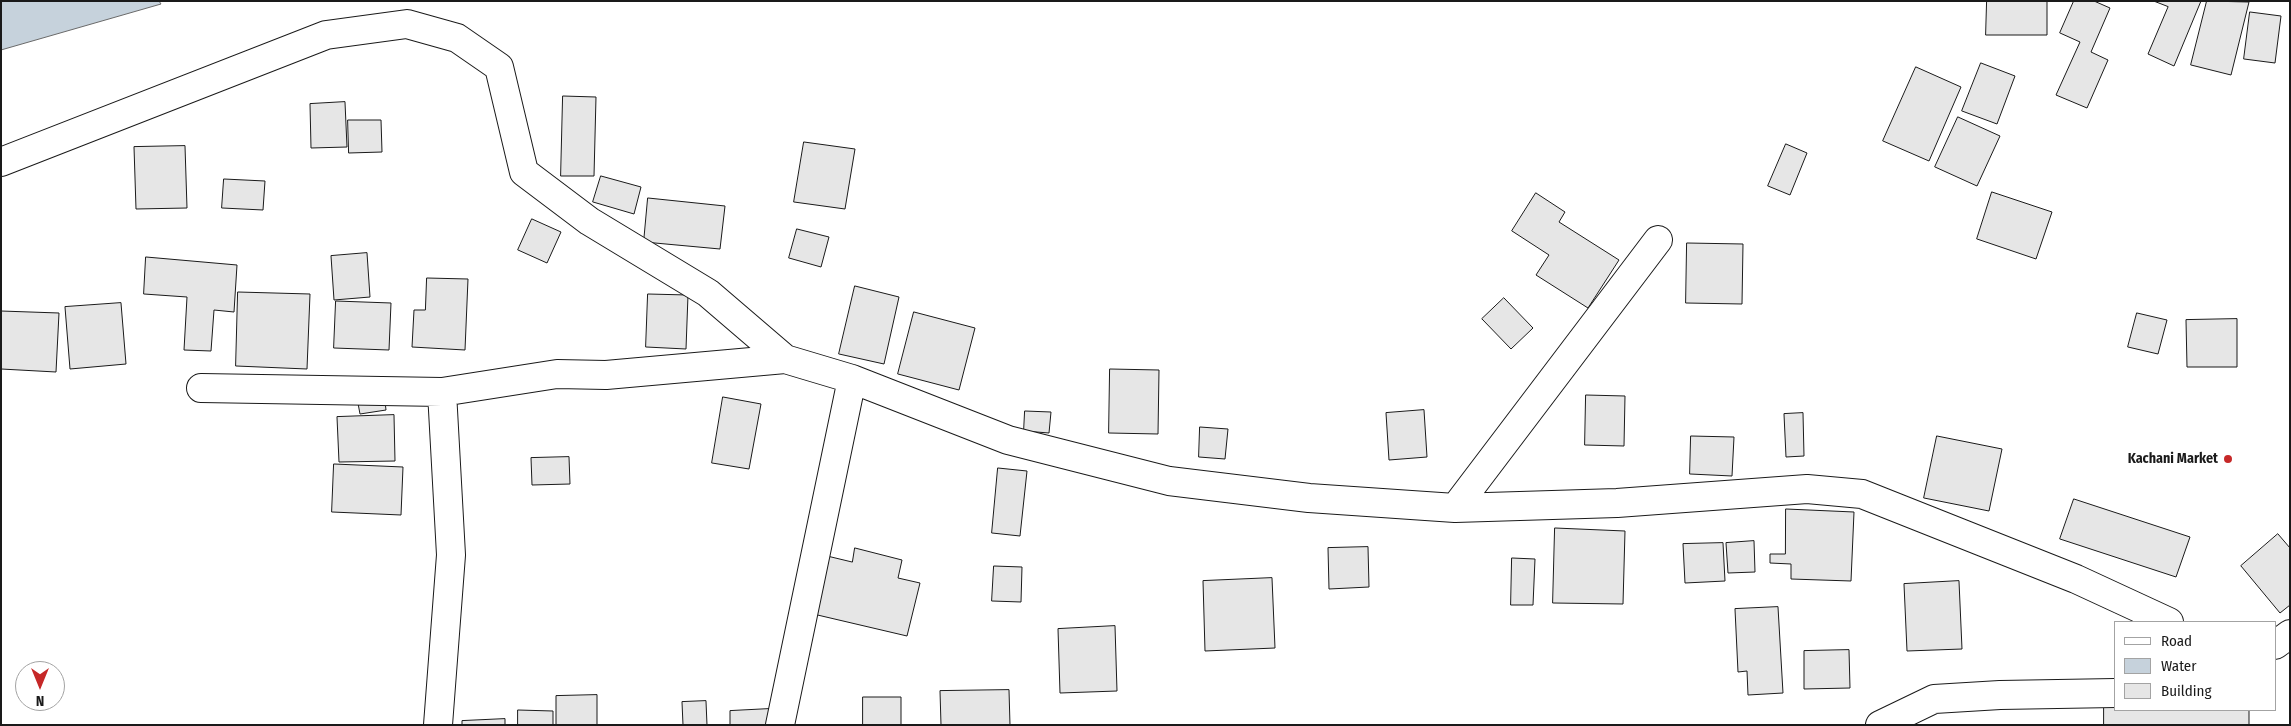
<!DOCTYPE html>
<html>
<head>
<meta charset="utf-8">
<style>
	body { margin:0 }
	#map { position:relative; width:2291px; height:726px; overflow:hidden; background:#fff; font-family:"Fira Sans Condensed",sans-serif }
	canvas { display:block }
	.frame { position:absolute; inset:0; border:2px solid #1a1a1a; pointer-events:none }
	.legend { position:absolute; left:2114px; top:621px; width:162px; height:90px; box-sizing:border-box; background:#fff; border:1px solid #a3a3a3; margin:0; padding:6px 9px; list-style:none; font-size:15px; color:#1a1a1a }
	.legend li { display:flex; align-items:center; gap:10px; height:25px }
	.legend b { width:25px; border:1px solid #a3a3a3 }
	.north { position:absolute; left:15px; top:661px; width:50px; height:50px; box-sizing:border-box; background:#fff; border:1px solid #a3a3a3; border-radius:50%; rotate:180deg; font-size:14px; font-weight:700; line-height:20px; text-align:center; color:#1a1a1a }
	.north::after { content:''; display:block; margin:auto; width:18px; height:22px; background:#c62828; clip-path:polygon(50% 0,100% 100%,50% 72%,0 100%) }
</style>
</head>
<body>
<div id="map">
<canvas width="2291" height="726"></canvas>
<div class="frame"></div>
<ul class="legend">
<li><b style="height:6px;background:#fff"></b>Road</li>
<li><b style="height:14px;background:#c6d2dc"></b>Water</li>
<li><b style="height:14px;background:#e6e6e6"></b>Building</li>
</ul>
<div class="north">N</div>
</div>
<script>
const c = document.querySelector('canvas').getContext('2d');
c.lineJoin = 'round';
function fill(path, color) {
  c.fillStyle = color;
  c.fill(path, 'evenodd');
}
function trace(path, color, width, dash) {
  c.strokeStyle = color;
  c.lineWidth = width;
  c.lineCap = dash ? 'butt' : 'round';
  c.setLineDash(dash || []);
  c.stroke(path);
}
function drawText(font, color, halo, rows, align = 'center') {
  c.font = font + ' "Fira Sans Condensed",sans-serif';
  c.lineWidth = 4;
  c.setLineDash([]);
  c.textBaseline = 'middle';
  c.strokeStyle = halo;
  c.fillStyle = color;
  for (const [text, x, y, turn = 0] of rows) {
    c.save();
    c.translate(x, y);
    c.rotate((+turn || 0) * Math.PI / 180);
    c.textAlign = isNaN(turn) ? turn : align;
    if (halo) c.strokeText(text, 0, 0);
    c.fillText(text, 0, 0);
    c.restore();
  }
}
const water = new Path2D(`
	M1,1H159L161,4L1,50Z`);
fill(water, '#c6d2dc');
trace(water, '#6a6a6a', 1);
const building = new Path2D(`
	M1987,1H2047V35H1986Z
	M2074,1H2094L2110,8L2091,52L2108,60L2087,108L2056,95L2080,42L2060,33Z
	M2154,1H2201L2174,66L2148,54L2168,7Z
	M2207,1L2249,2L2231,75L2191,65Z
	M2250,12L2281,16L2275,63L2244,59Z
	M1981,63L2015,76L1997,124L1962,111Z
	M1916,67L1961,87L1929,161L1883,141Z
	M563,96L596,97L594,176H561Z
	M345,102L347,147L311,148L310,104Z
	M1958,117L2000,136L1977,186L1935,167Z
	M348,120H381L382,152L349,153Z
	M804,142L855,149L845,209L794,202Z
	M1786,144L1807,153L1790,195L1768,186Z
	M185,146L187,208L136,209L134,147Z
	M601,176L641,187L634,214L593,202Z
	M224,179L265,181L263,210L222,208Z
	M1992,192L2052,212L2036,259L1977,239Z
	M1536,193L1565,212L1559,222L1619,260L1588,308L1536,275L1549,255L1512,231Z
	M648,198L725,206L720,249L644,242Z
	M532,219L561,232L547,263L518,250Z
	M797,229L829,237L821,267L789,258Z
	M1687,243L1743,244L1742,304L1686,303Z
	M367,253L370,297L334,300L331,256Z
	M146,257L237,265L234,312L214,310L211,351L184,350L187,297L144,294Z
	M427,278L468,279L465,350L412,347L414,310H425Z
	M855,286L899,297L884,364L839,354Z
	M238,292L310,294L307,369L236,366Z
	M648,294L688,295L686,349L646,347Z
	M1504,298L1533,328L1511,349L1482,319Z
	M336,301L391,303L389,350L334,348Z
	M121,303L126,364L70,369L65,307Z
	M1,311L59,313L56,372L1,369Z
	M914,312L975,328L959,390L898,374Z
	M2137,313L2167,320L2158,354L2128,347Z
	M2237,319V367H2187L2186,320Z
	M1110,369L1159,370L1158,434L1109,433Z
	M384,393L386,410L360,414L357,398Z
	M1586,395L1625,396L1624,446L1585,445Z
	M723,397L761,404L749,469L712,463Z
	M1424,410L1427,457L1389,460L1386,413Z
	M1025,411L1051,412L1049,433L1024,431Z
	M1803,413L1804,456L1786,457L1784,414Z
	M394,415L395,461L339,462L337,417Z
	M1200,427L1228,429L1225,459L1199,457Z
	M1691,436L1734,437L1732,476L1690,474Z
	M1937,436L2002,449L1989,511L1924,498Z
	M569,457L570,484L532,485L531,458Z
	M334,464L403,467L401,515L332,512Z
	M998,468L1027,471L1020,536L992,533Z
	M2074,499L2190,537L2176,577L2060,539Z
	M1786,509L1854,512L1851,581L1791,579V564L1770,563V554H1785Z
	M1555,528L1625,531L1623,604L1553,603Z
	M2278,534L2290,548V605L2280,613L2241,566Z
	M1754,541L1755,572L1728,573L1726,543Z
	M1723,543L1725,581L1685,583L1683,544Z
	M1368,547L1369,587L1329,589L1328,548Z
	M855,548L902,560L898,578L920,583L907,636L809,613L823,555L852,562Z
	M1512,558L1535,559L1533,605H1511Z
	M994,566L1022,567L1021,602L992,601Z
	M1272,578L1275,648L1205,651L1203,581Z
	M1959,581L1962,649L1907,651L1904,584Z
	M1778,607L1783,693L1748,695L1747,671L1738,672L1735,609Z
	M1115,626L1117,691L1060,693L1058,629Z
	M1849,650L1850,688L1804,689V651Z
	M1009,690L1010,725H941L940,691Z
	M597,695V725H556V696Z
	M863,697H901V725H863Z
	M706,701L707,725H683L682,702Z
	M2104,703H2115V710H2249V725H2104Z
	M769,709L770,725H730V711Z
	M518,710L553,711V725H518Z
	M505,719V725H462V721Z`);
fill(building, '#e6e6e6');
trace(building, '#1a1a1a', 1);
const street = new Path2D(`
	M1,162L326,35L407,24L457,38L499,67L524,172L589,221L708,293L785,359L852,379L1008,440L1169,481L1309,498L1455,508L1617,503L1807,489L1862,494L2076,579L2169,622
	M201,388L442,392L557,374L606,375L785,359
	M1455,508L1658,240
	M2275,645L2290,634
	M438,725L451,555L442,392
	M780,725L852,379
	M1880,725L1934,699L2000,695L2115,693`);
trace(street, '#1a1a1a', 30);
trace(street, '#fff', 28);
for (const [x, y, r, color] of [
	[2228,459,5,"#c62828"]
]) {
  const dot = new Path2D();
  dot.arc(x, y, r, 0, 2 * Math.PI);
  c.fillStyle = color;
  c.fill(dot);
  trace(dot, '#fff', 2);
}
drawText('bold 14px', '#1a1a1a', '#fff', [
	["Kachani Market",2218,459]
], 'right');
</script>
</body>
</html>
